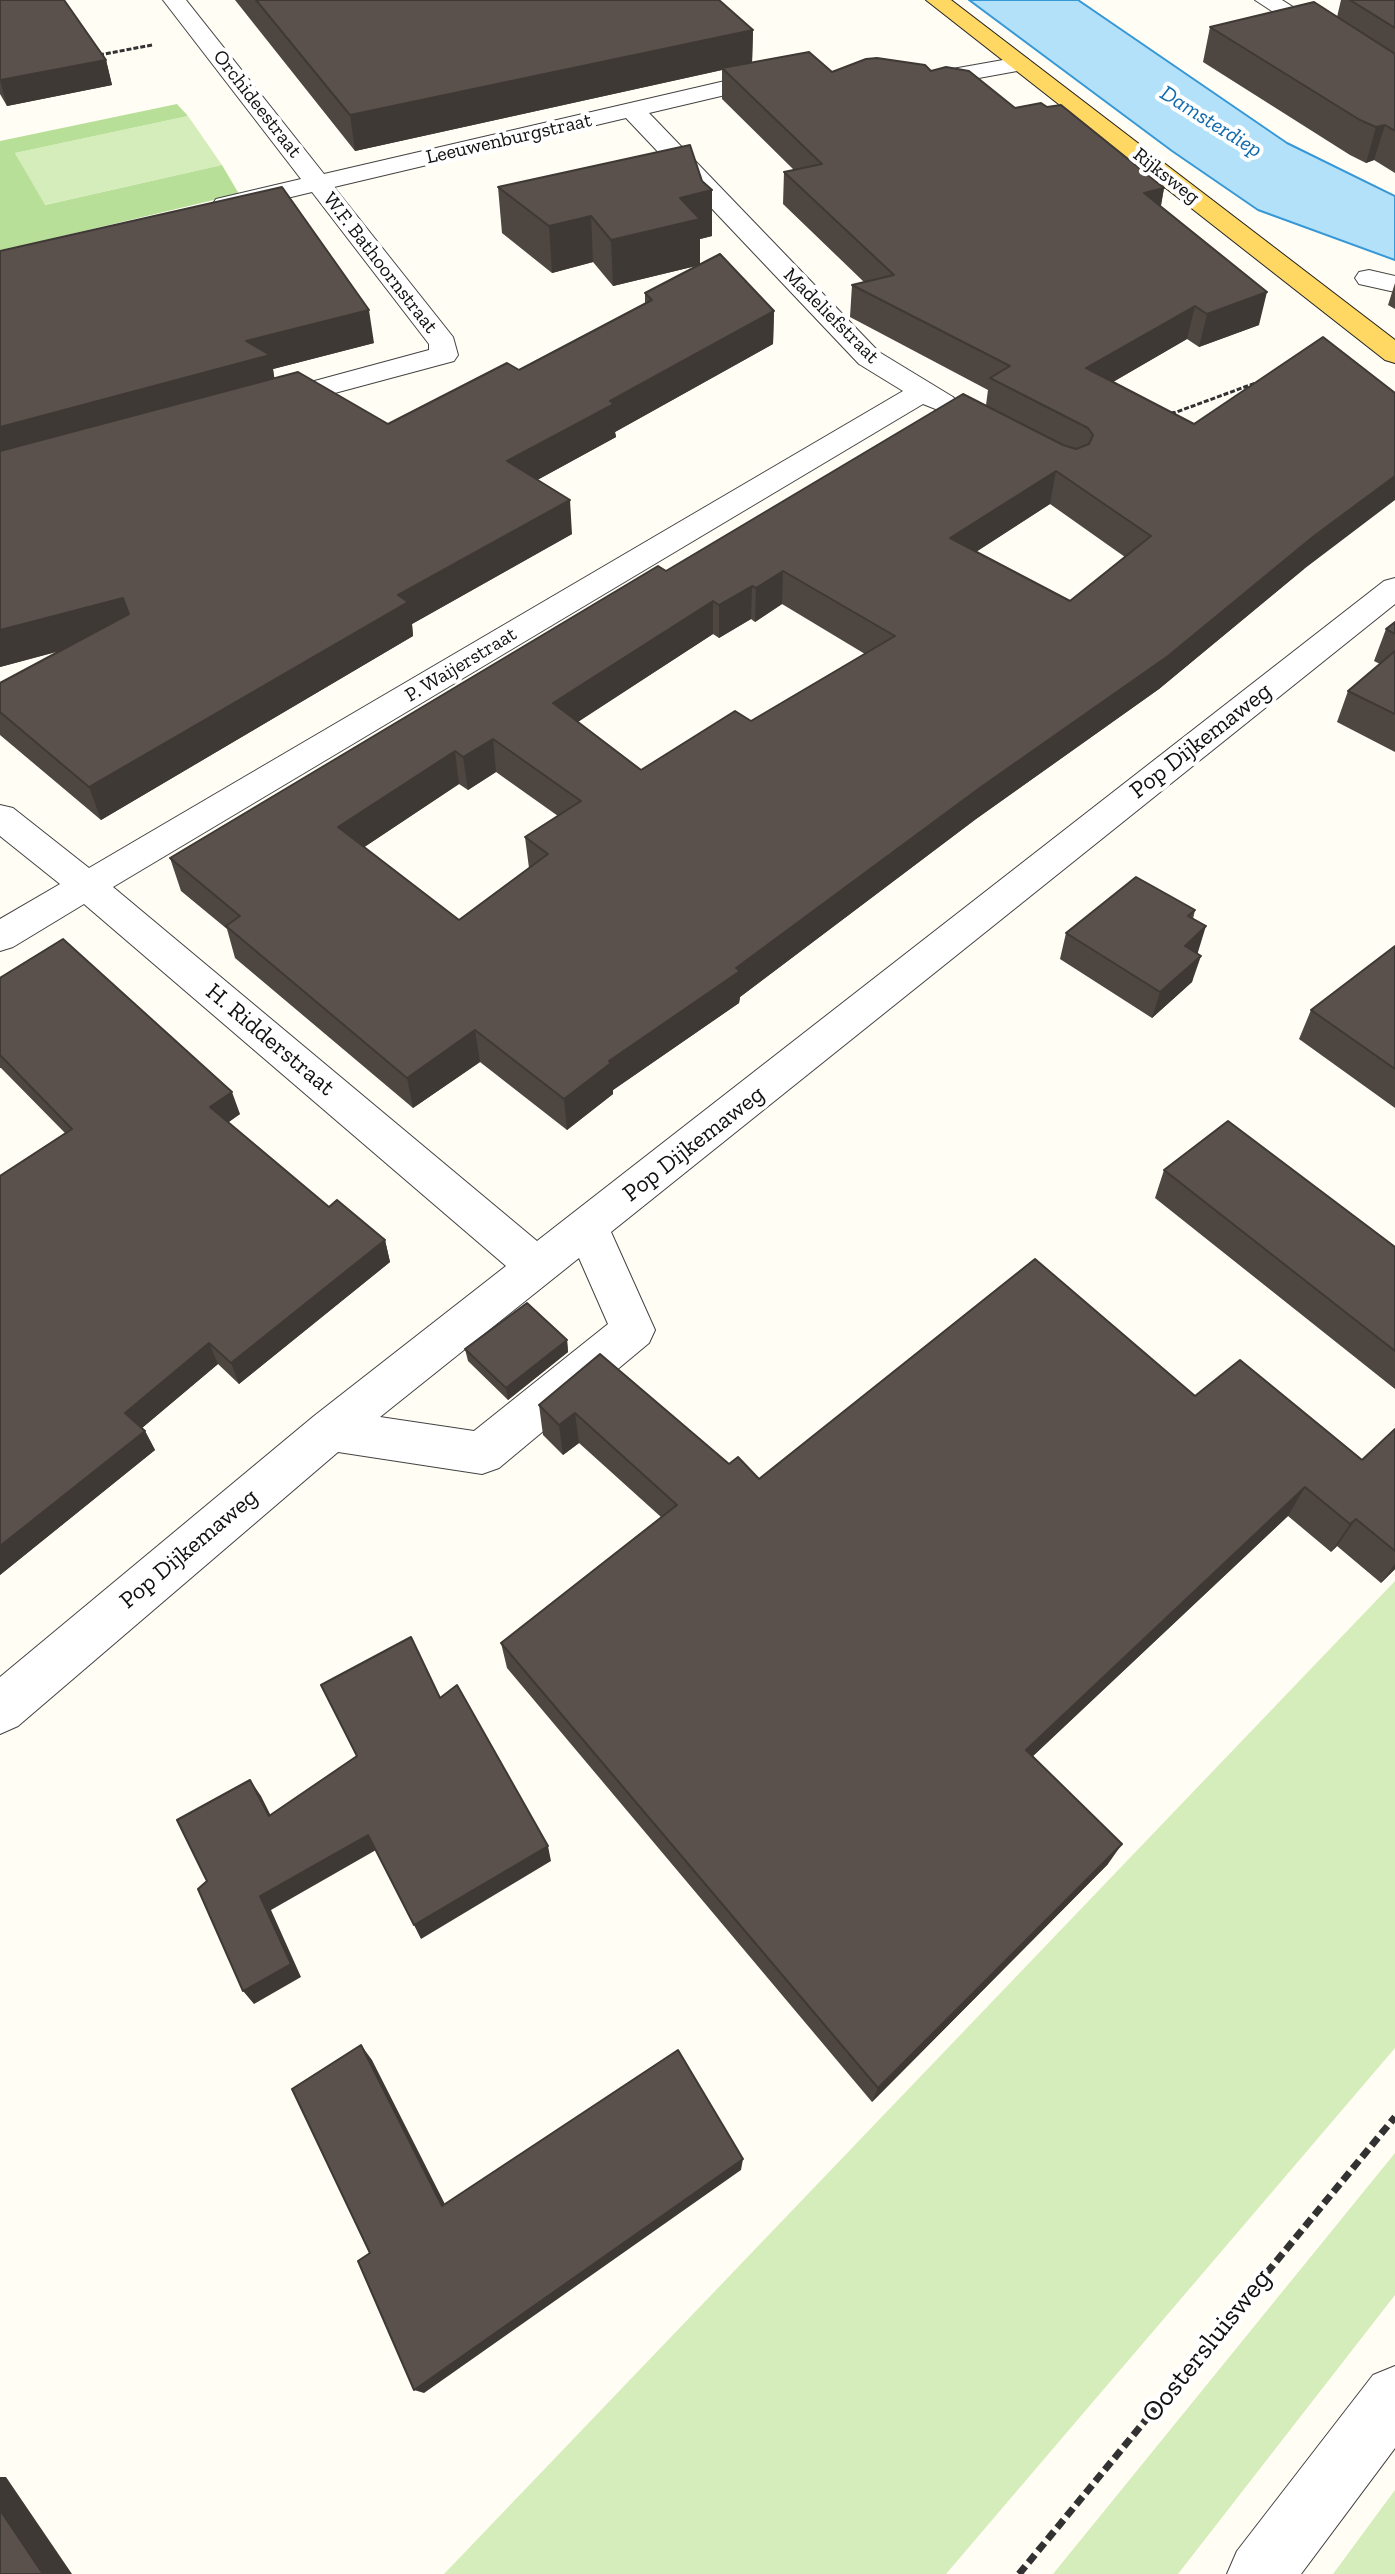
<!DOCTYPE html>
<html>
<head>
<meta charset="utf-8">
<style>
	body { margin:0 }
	canvas { display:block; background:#fffdf4 }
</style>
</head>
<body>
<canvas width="1395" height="2574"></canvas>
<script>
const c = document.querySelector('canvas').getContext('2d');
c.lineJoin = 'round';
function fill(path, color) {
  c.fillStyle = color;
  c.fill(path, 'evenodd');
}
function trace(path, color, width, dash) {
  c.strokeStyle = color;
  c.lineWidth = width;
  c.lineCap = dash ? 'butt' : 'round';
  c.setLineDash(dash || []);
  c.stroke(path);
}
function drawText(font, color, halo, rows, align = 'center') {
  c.font = font + ' "Zilla Slab",serif';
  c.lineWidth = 8;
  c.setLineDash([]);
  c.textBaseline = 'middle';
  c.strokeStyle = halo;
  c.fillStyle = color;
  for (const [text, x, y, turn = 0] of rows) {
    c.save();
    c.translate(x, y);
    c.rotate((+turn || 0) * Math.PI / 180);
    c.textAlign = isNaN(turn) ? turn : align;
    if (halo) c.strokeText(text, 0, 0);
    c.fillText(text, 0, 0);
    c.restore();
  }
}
fill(new Path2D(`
	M188,116L222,165L44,205L15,153Z
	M1395,1581V2048L946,2574H444Z
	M1395,2153V2295L1178,2574H1053Z
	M1395,2490V2574H1333Z`), '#d5edba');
fill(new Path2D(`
	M177,104L188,116L15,153L45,205L222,165L239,194L0,251V141Z`), '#b8df98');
const water = new Path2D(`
	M969,0H1078L1287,143L1395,196V260L1258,210L1172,151Z`);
fill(water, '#b4e1fa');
trace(water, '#3698d6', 2);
const minor = new Path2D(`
	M163,0H186L324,174L781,68L789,70L793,75L789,80L649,113L879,352L953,397L958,403L953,409L943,412L923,404L113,887L537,1241L1384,581L1395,578V604L611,1232L655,1330L649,1343L499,1468L482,1474L338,1452L18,1726L0,1734V1677L314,1416L506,1266L84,904L13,947L0,951V919L60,884L0,836V805L13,808L89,868L903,391L859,364L626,118L334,187L453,337L458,355L454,361L279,408L269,411L259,408L254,402L259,396L429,350V344L312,192L225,213L216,211L212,205L216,199L301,179ZM579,1258L608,1324L474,1431L380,1417Z
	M1255,0H1282L1395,72V89L1387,87Z
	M1020,57L1028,59L1032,64L1028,69L913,90L905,88L901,83L905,78L913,76Z
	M1369,270L1395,276V292L1359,284L1355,278L1359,272Z
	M1395,2366V2448L1301,2574H1227L1237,2551L1373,2375Z`);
const major = new Path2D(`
	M926,0H951L1395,340V363L1385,360Z`);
trace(minor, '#434343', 2);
trace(major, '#212121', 2);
trace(new Path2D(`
	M99,55L152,45
	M1171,414L1261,381`), '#323232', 3, [5, 2]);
trace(new Path2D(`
	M1169,415L1176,412`), '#323232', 4, [6, 3]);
trace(new Path2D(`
	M1019,2574L1395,2117`), '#323232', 7, [10, 5]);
fill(minor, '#fff');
fill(major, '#ffd864');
fill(new Path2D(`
	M0,0L106,60L112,85L7,106L0,94Z
	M235,0H719L753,30L752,62L832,72L931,71L1015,108L1164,188L1161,206L1259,325L1199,347L1187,339L1113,382L1304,569L1159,689L976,819L740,997L739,1003L613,1090V1094L567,1130L480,1062L413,1108L235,958L227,929L181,891L170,858L666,571L986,405L988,390L850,317L852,285L864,282L783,204L784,172L794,170L722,99V70L355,151ZM1050,504L1125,557L1070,601L976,552ZM782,604L865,654L751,721L641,770L577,722L713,634L719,638L751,619L755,622ZM496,772L558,816L525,837L529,868L459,920L364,847L459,784L468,790Z
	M1341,0H1395V173L1374,160L1366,163L1350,155L1203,62L1210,27L1337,17Z
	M702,181L712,190V236L700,239V264L774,311L773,344L615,432L616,437L537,480L572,534L412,624L413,636L101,820L0,735V683L60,651L0,667V251L374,343L273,369L274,378L388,424L519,370L645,303V293L696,266L613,286L593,262L552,273L502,233L498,187Z
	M1395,283V309L1388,305Z
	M1395,622V752L1337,722L1348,691L1380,664L1374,661L1386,629Z
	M1195,910L1193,919L1198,952L1192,982L1152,1018L1060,959L1066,933Z
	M1395,946V1108L1299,1039L1311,1010Z
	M0,978L240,1114L228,1122L329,1207L385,1240L390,1262L239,1384L218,1364L142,1428L145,1431L155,1450L0,1575V1176L65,1133L1,1068H0Z
	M1164,1170L1395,1247V1389L1155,1198Z
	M567,1340L568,1352L508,1400L468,1361L465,1349Z
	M600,1354L729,1464L759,1479L1195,1396L1362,1460L1395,1429V1569L1381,1583L1337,1546L1331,1552L1288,1516L1033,1756L1108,1864L872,2102L507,1668L501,1643L661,1517L579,1443L563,1455L543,1435L539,1405Z`), '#4d4641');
fill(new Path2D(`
	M753,30L752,64L722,68V70L355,151L350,115Z
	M106,60L112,85L7,106L0,80Z
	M1385,125L1374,160L1366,163L1376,127Z
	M1164,188L1158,220L1144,193Z
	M712,190V236L700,239V265L613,286L611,240L680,198Z
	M591,216L593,262L552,273L549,226Z
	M1267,292L1259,325L1199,347L1207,314Z
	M1195,306L1187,339L1080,401L1086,368Z
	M369,310L374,343L273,369L276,388L0,464V427L246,341Z
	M774,311L773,344L615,432L616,437L510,495L507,461L610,401Z
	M1056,471L1050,504L946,571L950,538Z
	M1395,476V500L1304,569L1159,689L976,819L740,997L739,1003L613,1090V1094L567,1130L564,1099L609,1061L736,968Z
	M570,500L572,534L412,624L413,636L101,820L89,787L398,595Z
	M783,571L782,604L755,622L756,588Z
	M752,586L751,619L719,638V605Z
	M123,598L133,631L0,667V630Z
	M713,601V634L555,737L553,703Z
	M493,739L496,772L468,790L463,757Z
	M455,751L459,784L345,860L338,827Z
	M1206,926L1198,952L1177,972L1185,946Z
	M1201,956L1192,982L1152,1018L1160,992Z
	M475,1030L480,1062L413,1108L407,1078Z
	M232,1092L240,1114L218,1130L210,1107Z
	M385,1240L390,1262L239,1384L231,1363Z
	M567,1340L568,1352L508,1400L506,1388Z
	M209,1343L218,1364L136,1433L125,1413Z
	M575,1413L579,1443L563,1455L559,1425Z
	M145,1431L155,1450L0,1575V1546Z
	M1305,1487L1288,1516L1016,1772L1026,1750Z
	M1356,1519L1337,1546L1331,1552L1350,1524Z
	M1395,1564V1569L1381,1583Z
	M250,1780L261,1796L279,1832L269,1816Z
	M368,1835L376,1850L271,1910L301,1977L254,2004L243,1991L260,1896Z
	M1122,1844L1108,1864L872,2102L878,2088Z
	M548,1846L551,1861L421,1939L414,1925Z
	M361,2045L372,2060L451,2216L442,2206Z
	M743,2159L741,2170L424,2393L414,2390Z
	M0,2477H6L72,2574H43L0,2510Z`), '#3f3935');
const building = new Path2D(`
	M0,0H64L106,60L0,80Z
	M256,0H719L753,30L350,115Z
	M1350,0H1395V28Z
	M1314,2L1395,54V131L1385,125L1376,127L1360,120L1210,27Z
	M809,52L832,72L866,59L877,58L925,65L931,71L946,67L969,71L1015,108L1041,103L1047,107L1061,105L1164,188L1144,193L1267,292L1207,314L1195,306L1086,368L1194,424L1323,337L1395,393V476L1314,536L1168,656L981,787L736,968L740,971L609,1061L611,1063L564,1099L475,1030L407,1078L226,926L240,916L170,858L658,566L666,571L963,394L1063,445L1076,449L1089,444L1093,435L1088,428L990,378L1010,366L852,285L894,275L784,172L822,164L722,68ZM1056,471L1151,536L1070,601L950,538ZM783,571L895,636L751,721L735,711L641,770L553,703L713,601L719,605L752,586L756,588ZM493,739L581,801L525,837L548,854L459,920L338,827L455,751L463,757Z
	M690,145L702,181L712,190L680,198L700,219L611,240L591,216L549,226L498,187Z
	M282,187L369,310L246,341L270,355L0,427V251Z
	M720,254L774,311L610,401L614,404L507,461L570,500L398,595L408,602L89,787L0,712V683L129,614L123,598L0,630V451L298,372L388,424L507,363L519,370L652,300L645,293Z
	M1395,622V634L1386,629Z
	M1395,651V714L1348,691Z
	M1136,877L1195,910L1188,916L1206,926L1185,946L1201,956L1160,992L1066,933Z
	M63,939L232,1092L210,1107L329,1207L337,1200L385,1240L231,1363L209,1343L125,1413L145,1431L0,1546V1176L72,1129L0,1055V978Z
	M1395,946V1069L1311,1010Z
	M1228,1121L1395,1247V1351L1164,1170Z
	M1035,1259L1195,1396L1240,1360L1362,1460L1395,1429V1551L1356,1519L1350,1524L1305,1487L1026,1750L1122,1844L878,2088L501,1643L677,1505L575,1413L559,1425L539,1405L600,1354L729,1464L738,1457L759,1479Z
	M527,1303L567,1340L506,1388L465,1349Z
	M411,1637L440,1698L457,1685L548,1846L414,1925L368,1835L260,1896L291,1964L243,1991L198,1889L207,1881L177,1820L250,1780L269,1816L357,1756L321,1685Z
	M361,2045L442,2206L678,2050L743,2159L414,2390L358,2261L370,2253L292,2089Z
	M0,2510L43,2574H0Z`);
fill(building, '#5a514c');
trace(building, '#3f3935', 2);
drawText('20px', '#101010', '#fff', [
	["Orchideestraat",257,104,52],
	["Leeuwenburgstraat",509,139,-13],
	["Rijksweg",1166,176,38],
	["W.F. Bathoornstraat",380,263,52],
	["Madeliefstraat",831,316,45],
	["P. Waijerstraat",461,665,-31]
]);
drawText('italic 22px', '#1069ac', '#fff', [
	["Damsterdiep",1211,122,32]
]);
drawText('24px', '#101010', '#fff', [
	["Pop Dijkemaweg",1201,741,-38],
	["H. Ridderstraat",270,1040,40],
	["Pop Dijkemaweg",694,1144,-38],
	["Pop Dijkemaweg",189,1549,-40]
]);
drawText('28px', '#101010', '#fff', [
	["Oostersluisweg",1207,2346,-51]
]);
</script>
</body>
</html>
